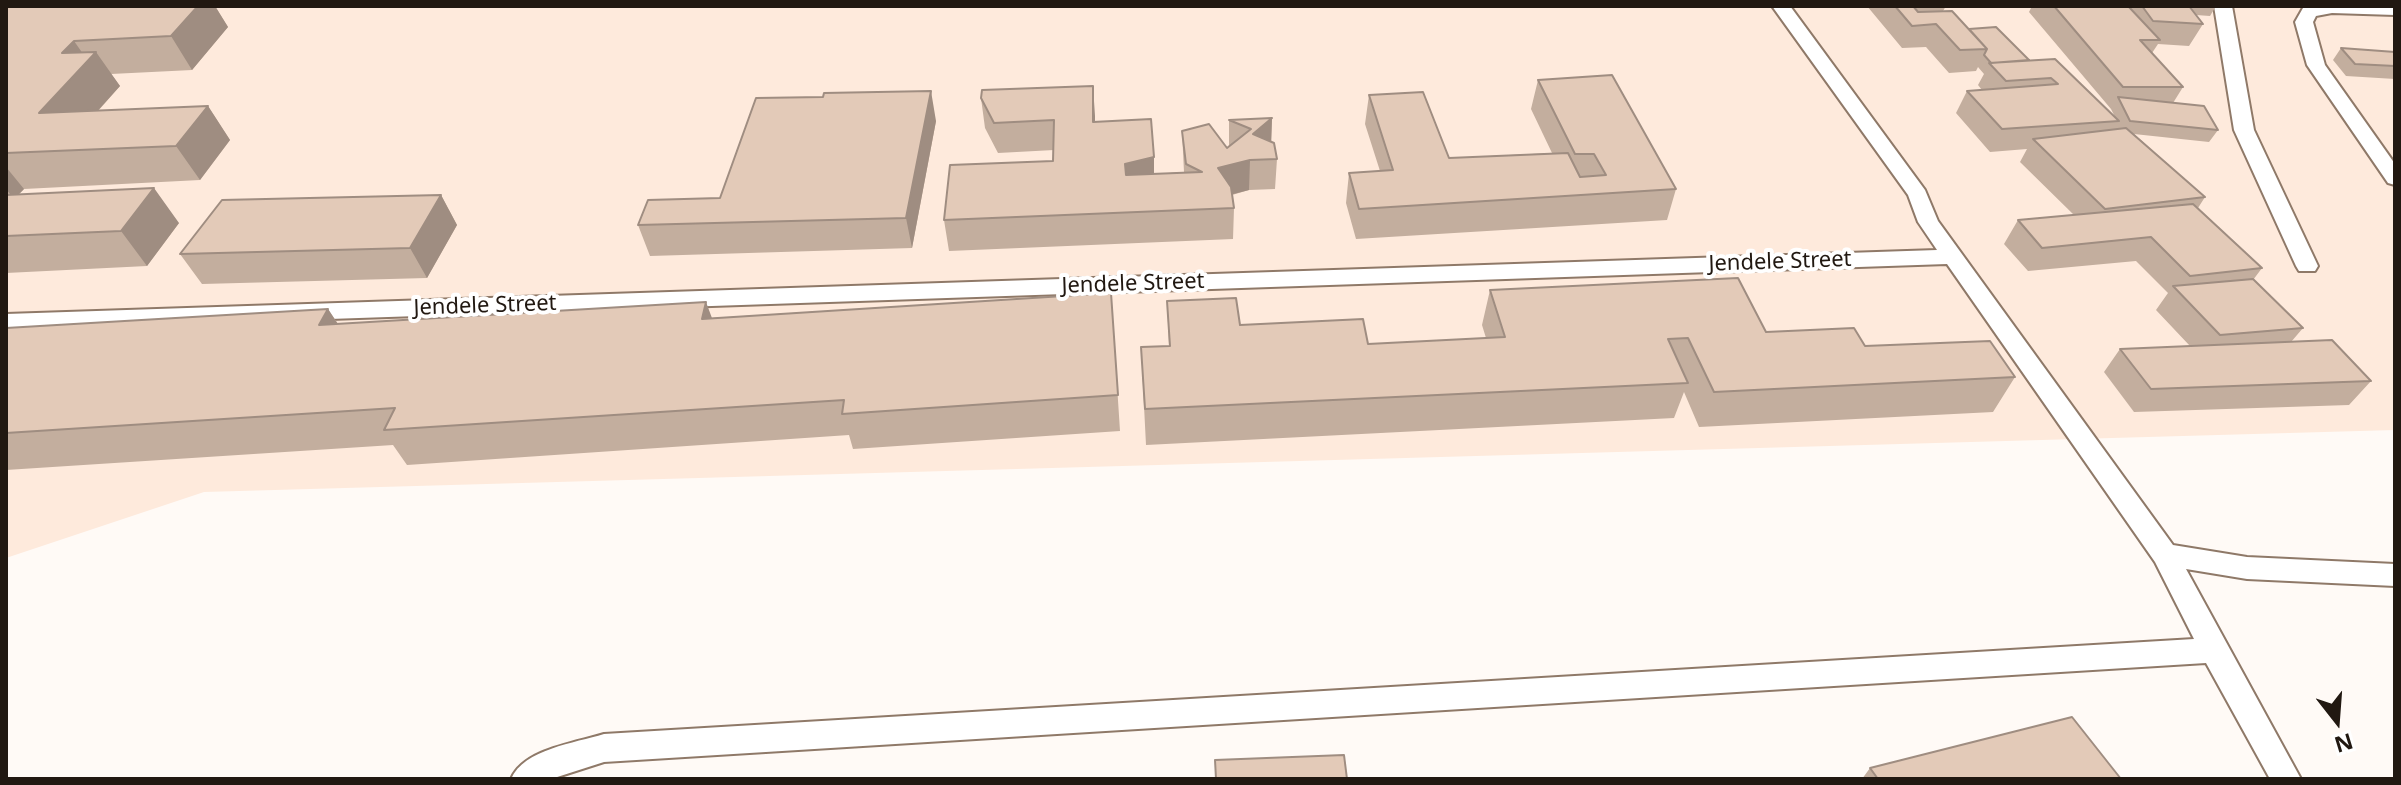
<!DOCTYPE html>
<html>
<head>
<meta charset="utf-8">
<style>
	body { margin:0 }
	#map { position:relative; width:2401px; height:785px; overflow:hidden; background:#fffaf6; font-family:"Noto Sans",sans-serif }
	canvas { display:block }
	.frame { position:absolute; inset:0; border:8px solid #211811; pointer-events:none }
	.north { position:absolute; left:2297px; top:681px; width:80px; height:80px; -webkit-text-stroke:6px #fff; paint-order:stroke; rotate:163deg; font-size:22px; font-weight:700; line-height:32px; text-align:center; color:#211811 }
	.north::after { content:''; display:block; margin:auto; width:28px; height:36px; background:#211811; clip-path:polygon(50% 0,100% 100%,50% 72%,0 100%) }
</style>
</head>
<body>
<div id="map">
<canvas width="2401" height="785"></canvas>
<div class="frame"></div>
<div class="north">N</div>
</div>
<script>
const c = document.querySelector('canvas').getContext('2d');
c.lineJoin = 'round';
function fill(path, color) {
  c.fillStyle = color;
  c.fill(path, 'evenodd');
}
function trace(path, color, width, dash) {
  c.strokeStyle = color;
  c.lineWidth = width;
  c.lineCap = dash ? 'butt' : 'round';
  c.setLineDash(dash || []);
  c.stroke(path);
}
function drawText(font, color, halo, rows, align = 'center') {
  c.font = font + ' "Noto Sans",sans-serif';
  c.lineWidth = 8;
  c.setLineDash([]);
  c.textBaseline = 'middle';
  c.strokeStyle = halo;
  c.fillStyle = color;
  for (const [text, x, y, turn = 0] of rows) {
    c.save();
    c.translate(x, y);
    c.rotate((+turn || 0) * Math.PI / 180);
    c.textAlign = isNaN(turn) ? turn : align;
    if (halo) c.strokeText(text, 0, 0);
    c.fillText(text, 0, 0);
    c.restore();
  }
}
fill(new Path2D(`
	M6,6H2395V430L204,492L6,558Z`), '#feeadc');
const lane = new Path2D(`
	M1772,6H1790L1925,190L1938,221L2173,545L2247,557L2395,564V586L2247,579L2186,569L2301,779H2270L2206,663L604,762L551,779H511C524,749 575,743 604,734L2194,639L2155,562L1947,264L6,330V314L1937,250L1918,222L1908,195Z
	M2214,6H2232L2254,130L2318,266L2315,271H2299L2296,266L2234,130Z
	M2395,6V15L2332,13L2316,16L2313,22L2325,65L2395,164V185L2388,183L2307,65L2295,22L2303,8L2314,6Z`);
trace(lane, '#8f7968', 4);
fill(lane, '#fff');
fill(new Path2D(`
	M9,6H215L228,27L192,70L111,74L120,86L98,111L208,106L230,140L200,180L24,189L19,194L179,223L147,266L6,273V9Z
	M1867,6H1946L1943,11L1969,29L2029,60L2115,117L2111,109L2029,12L2032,6H2216L2210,16L2196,15L2203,24L2189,46L2158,44L2152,53L2183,87L2173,103L2218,130L2209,142L2134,134L2205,197L2198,208L2262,268L2253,280L2303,328L2291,342L2371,381L2349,405L2134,412L2104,372L2120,349L2190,346L2156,310L2168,293L2136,261L2028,271L2004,244L2018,220L2074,215L2020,162L2027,149L1990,152L1956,113L1967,91L1982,90L1978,85L1984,74L1978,67L1976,71L1949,73L1926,47L1902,48Z
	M2341,48L2395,52V79L2346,76L2333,60Z
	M1538,80L1676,189L1667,220L1356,239L1346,203L1349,173L1380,171L1365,124L1369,95L1449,158L1552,153L1531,109Z
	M823,97L936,121L912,248L650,256L638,225L720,198Z
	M981,98L1095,121L1154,157V174L1184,172L1182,131L1227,148L1229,146V120L1272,118L1271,142L1277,159L1275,189L1249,190L1232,195L1234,208L1233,239L949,251L944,220L1053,161L1054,150L998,153L985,128Z
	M441,195L457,225L427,278L202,284L180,254Z
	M1490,290L1865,346L2015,377L1993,412L1699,427L1684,392L1674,418L1146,445L1141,347L1169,346L1167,301L1240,325L1368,344L1486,338L1482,325Z
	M1111,293L1120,431L853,449L849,435L407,465L393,445L6,470V328L328,309L338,324L712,318Z
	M1870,768L2121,779H1862Z`), '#c3ae9e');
fill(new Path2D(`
	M198,6H215L228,27L192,70L171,36Z
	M74,41L88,61L96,52L120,86L65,147L39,113L62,53Z
	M1093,86L1095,116V152L1093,122Z
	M931,91L936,121L912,248L906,218Z
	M208,106L230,140L200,180L176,146Z
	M1272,118L1271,148L1253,134Z
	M1154,157V187L1126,194L1125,164Z
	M1250,160L1249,190L1218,198V168Z
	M6,167L24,189L14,199L6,189Z
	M154,188L179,223L147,266L121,231Z
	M441,195L457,225L427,278L410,248Z
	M706,302L719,337L702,319Z
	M328,309L351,344L319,325Z`), '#9f8d81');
const building = new Path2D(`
	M9,6H198L171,36L74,41L62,53L96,52L39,113L208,106L176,146L6,153V9Z
	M1895,6H1913L1918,12L1952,11L1987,49L1960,50L1936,24L1912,26Z
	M2054,6H2128L2160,40H2140L2183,87H2123Z
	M2142,6H2189L2203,24L2153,21Z
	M1996,27L2029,60L1991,63L1984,55L1987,49L1969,29Z
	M2341,48L2395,52V66L2355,64Z
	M2055,59L2119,121L2002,129L1967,91L2058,84L2051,78L2006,81L1989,63Z
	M1612,75L1676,189L1359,209L1349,173L1393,170L1369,95L1423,92L1449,158L1568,153L1580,177L1606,175L1594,154H1575L1538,80Z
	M1093,86V122L1151,119L1154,157L1125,164L1126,175L1202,172L1186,164L1182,131L1209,124L1227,148L1251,129L1229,120L1272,118L1253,134L1274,143L1277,159L1250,160L1218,168L1231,187L1234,208L944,220L950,165L1053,161L1054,120L994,123L981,98L982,90Z
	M931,91L906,218L638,225L648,200L720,198L756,98L823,97L824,93Z
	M2118,97L2204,106L2218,130L2130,121Z
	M2126,128L2205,197L2105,209L2033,139Z
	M154,188L121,231L6,236V195Z
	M441,195L410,248L180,254L222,200Z
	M2193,204L2262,268L2190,276L2151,237L2042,248L2018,220Z
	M1738,278L1766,332L1854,328L1865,346L1990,341L2015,377L1714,392L1688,338L1668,339L1688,383L1145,409L1141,347L1170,346L1167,301L1236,298L1240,325L1363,319L1368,344L1505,337L1490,290Z
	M2253,279L2303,328L2220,335L2173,286Z
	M1111,293L1118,395L842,414L844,400L384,430L395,408L6,433V328L328,309L319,325L706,302L702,319Z
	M2332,340L2371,381L2151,389L2120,349Z
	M2072,717L2121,779H1878L1870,768Z
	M1344,755L1347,779H1216L1215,760Z`);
fill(building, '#e3cab8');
trace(building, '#9f8d81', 2);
drawText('22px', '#211811', '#fff', [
	["Jendele Street",1780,262,-2],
	["Jendele Street",1133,284,-2],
	["Jendele Street",485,306,-2]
]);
</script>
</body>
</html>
